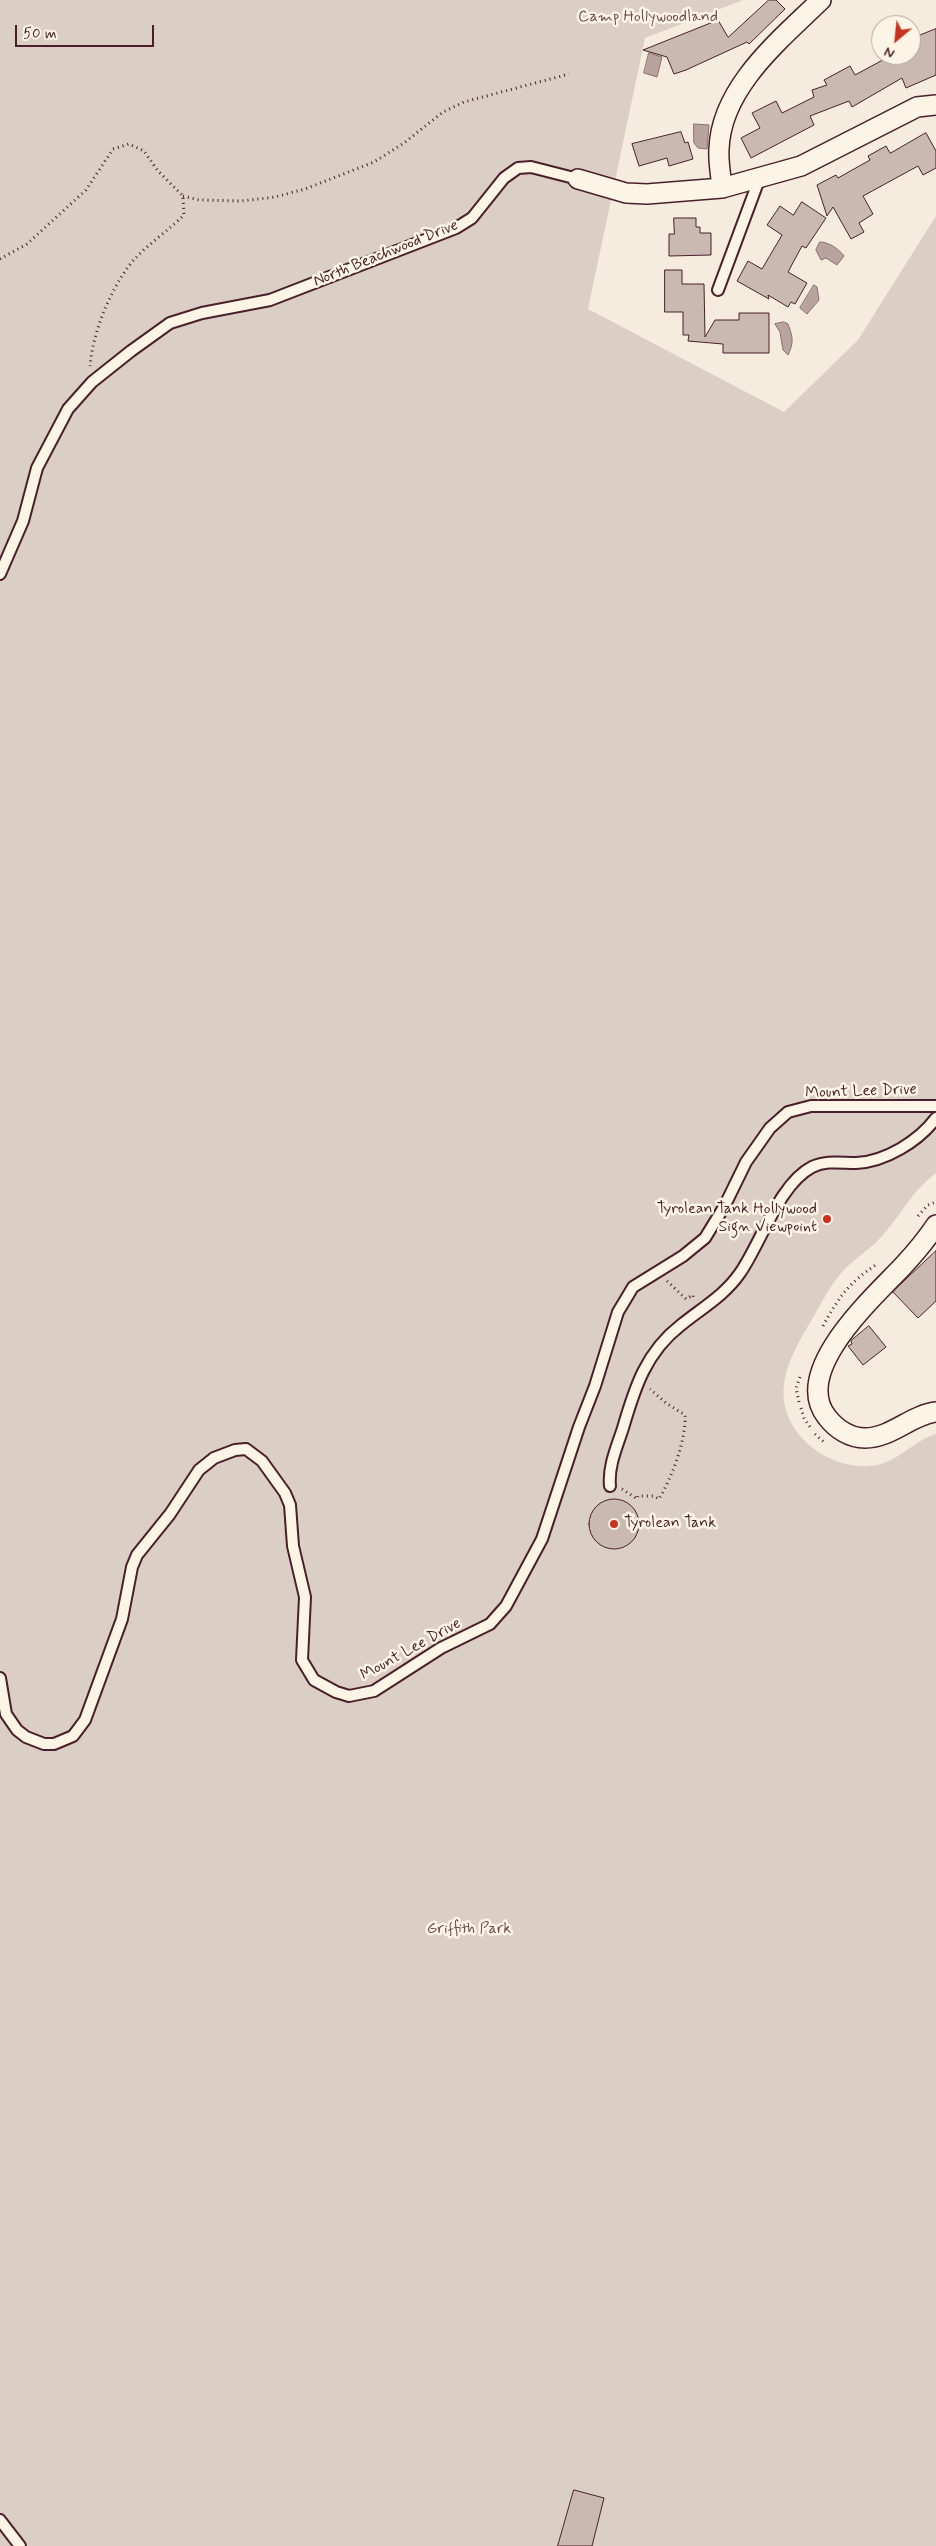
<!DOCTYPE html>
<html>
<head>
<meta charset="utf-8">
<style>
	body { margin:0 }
	#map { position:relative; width:936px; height:2546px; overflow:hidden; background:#f5ecde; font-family:Mynerve,sans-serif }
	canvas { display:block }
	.north { position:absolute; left:871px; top:15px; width:50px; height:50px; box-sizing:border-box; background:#fcf5e5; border:1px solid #b59f9b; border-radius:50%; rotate:208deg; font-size:14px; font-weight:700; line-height:20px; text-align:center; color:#4a1f2b }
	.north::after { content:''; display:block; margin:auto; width:18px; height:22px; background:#c8321e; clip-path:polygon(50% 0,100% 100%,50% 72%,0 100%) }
	.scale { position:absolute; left:15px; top:25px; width:139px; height:22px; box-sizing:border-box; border:2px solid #4a1f2b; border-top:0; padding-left:6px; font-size:15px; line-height:18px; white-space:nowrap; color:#4a1f2b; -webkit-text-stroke:4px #fcf5e5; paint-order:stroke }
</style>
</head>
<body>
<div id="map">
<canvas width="936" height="2546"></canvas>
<div class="north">N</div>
<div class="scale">50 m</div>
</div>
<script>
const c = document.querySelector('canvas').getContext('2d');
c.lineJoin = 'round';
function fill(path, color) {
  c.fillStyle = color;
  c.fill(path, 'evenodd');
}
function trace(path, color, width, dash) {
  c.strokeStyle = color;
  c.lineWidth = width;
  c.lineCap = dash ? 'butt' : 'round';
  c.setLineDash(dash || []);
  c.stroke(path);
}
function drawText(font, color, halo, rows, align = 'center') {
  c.font = font + ' Mynerve,sans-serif';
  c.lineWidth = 5;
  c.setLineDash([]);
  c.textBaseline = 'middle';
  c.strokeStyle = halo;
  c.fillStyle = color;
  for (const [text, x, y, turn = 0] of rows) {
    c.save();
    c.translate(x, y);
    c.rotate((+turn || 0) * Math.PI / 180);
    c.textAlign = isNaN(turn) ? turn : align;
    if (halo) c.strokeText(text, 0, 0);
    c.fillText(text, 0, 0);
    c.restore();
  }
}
fill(new Path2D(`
	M0,0H743L645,38L588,309L784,412L858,340L936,216V1109L926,1129L936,1131V1173C909,1194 903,1213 882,1236C871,1249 855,1258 843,1271C831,1284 823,1300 814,1316C791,1355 766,1395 801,1437C818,1456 842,1467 868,1466C897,1465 912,1441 936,1434V2546H0Z`), '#dbcec4');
const water = new Path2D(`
	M649,53L662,57L657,77L644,73Z
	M694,124L709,125L707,149L698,148L694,143Z
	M820,242C829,242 839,249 844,256L837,265L826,258L821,260L816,250Z
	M814,285L817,287L819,300L807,314L800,308Z
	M784,322L788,324C793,337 794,343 788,355L783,350L780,332L775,324Z`);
fill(water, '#b8a39e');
trace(water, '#8c6e70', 1);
const building = new Path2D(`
	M769,0H776L785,9L749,44L747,42L686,70L674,74L667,57L643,50L718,20L728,37Z
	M936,29V75L906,88L902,78L852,107L849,101L810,116L814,125L751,158L741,138L760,128L752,113L776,101L782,113L814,97L812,90L827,85L824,80L850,66L855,75L892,55H911V39Z
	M681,132L685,143L688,142L693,159L669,166L667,158L639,166L632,144Z
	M926,133L936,151V168L923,175L918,166L863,196L873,214L859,223L864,232L851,239L833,207L827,216L817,185L836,175L838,178L870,160L868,156L886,146L890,153Z
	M802,202L826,218L806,248L802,246L788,272L807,283L795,304L791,302L788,307L768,295L769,299L737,281L748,261L762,269L782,235L767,225L780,206L793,215Z
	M674,218H696V227H700V233H711V255L669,256V234H674Z
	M665,270H682V284H704L705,337L715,320H739V313H769V353H723V344L688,341L689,335H683V312H665Z
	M936,1251V1301L918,1318L893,1292Z
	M869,1326L886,1347L863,1365L848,1346L852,1344L851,1341Z
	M589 1524a25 25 0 1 1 50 0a25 25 0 1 1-50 0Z
	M574,2490L604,2498L592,2546H558Z`);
fill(building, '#cab9b1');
trace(building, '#4a1f2b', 1);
const service = new Path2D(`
	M718,290L760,177
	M0,574L23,521L37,468L68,409L92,382L131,351L170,323L202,313L270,300L456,228L472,218L504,178L518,168L531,167L578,179
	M610,1486C608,1466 617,1447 623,1428C635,1387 646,1352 681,1325C702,1308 725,1295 740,1273C761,1243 779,1184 812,1167C826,1160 841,1163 856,1163C885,1162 919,1141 936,1118
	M0,1678L6,1714L17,1730L26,1737L44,1744H54L73,1736L85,1720L122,1619L132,1567L137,1555L170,1514L199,1470L214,1458L235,1450L246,1449L262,1461L285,1493L290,1505L293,1546L305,1597L302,1660L314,1680L336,1692L349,1696L374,1691L441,1648L490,1624L506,1606L542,1539L579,1427L595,1386L618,1312L633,1287L683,1256L705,1238L724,1207L746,1162L770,1128L788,1112L811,1106H936
	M0,2520L20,2546`);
const minor = new Path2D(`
	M578,179L626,193L647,194L722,188L801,166L917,107L936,105
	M722,188C721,175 718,162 719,149C721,87 780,40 821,0
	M936,1225C926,1240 915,1253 903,1266C875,1296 790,1371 827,1417C836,1429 850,1438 865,1438C891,1438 911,1415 936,1412`);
trace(service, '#4a1f2b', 14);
trace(minor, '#4a1f2b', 22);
trace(new Path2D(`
	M183,196L199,200L241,201L275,197L305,189L374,162L404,143L443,112L464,102L569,74
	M0,259L27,244L86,190L113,149L129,144L144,151L158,171L183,196L184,215C166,233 143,247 128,267C108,295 93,333 90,366
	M918,1216L928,1205L936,1202
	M667,1281L686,1299L693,1295V1299
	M823,1326C840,1295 848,1284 877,1264
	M799,1402L796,1388L800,1377
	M801,1408L804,1418L810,1427
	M815,1434L825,1443
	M622,1489L637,1499L638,1496H654L659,1499C672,1477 686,1441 685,1415L666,1403L650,1389`), '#4a1f2b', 3, [1, 4]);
trace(service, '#fcf5e5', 10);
trace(minor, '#fcf5e5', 19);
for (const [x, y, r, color] of [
	[827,1219,5,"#c8321e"],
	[614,1524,5,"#c8321e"]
]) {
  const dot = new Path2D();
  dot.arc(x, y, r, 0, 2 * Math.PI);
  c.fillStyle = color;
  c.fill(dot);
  trace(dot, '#fcf5e5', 2);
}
drawText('16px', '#6e4b51', '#fcf5e5', [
	["Camp Hollywoodland",648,18],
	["Griffith Park",469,1930]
]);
drawText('16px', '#4a1f2b', '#fcf5e5', [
	["North Beachwood Drive",386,254,-22],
	["Mount Lee Drive",861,1092,-2],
	["Mount Lee Drive",411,1650,-29]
]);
drawText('16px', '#4a1f2b', '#fcf5e5', [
	["Tyrolean Tank Hollywood",817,1210],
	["Sign Viewpoint",817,1228],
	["Tyrolean Tank",624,1524,"left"]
], 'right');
</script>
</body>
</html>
